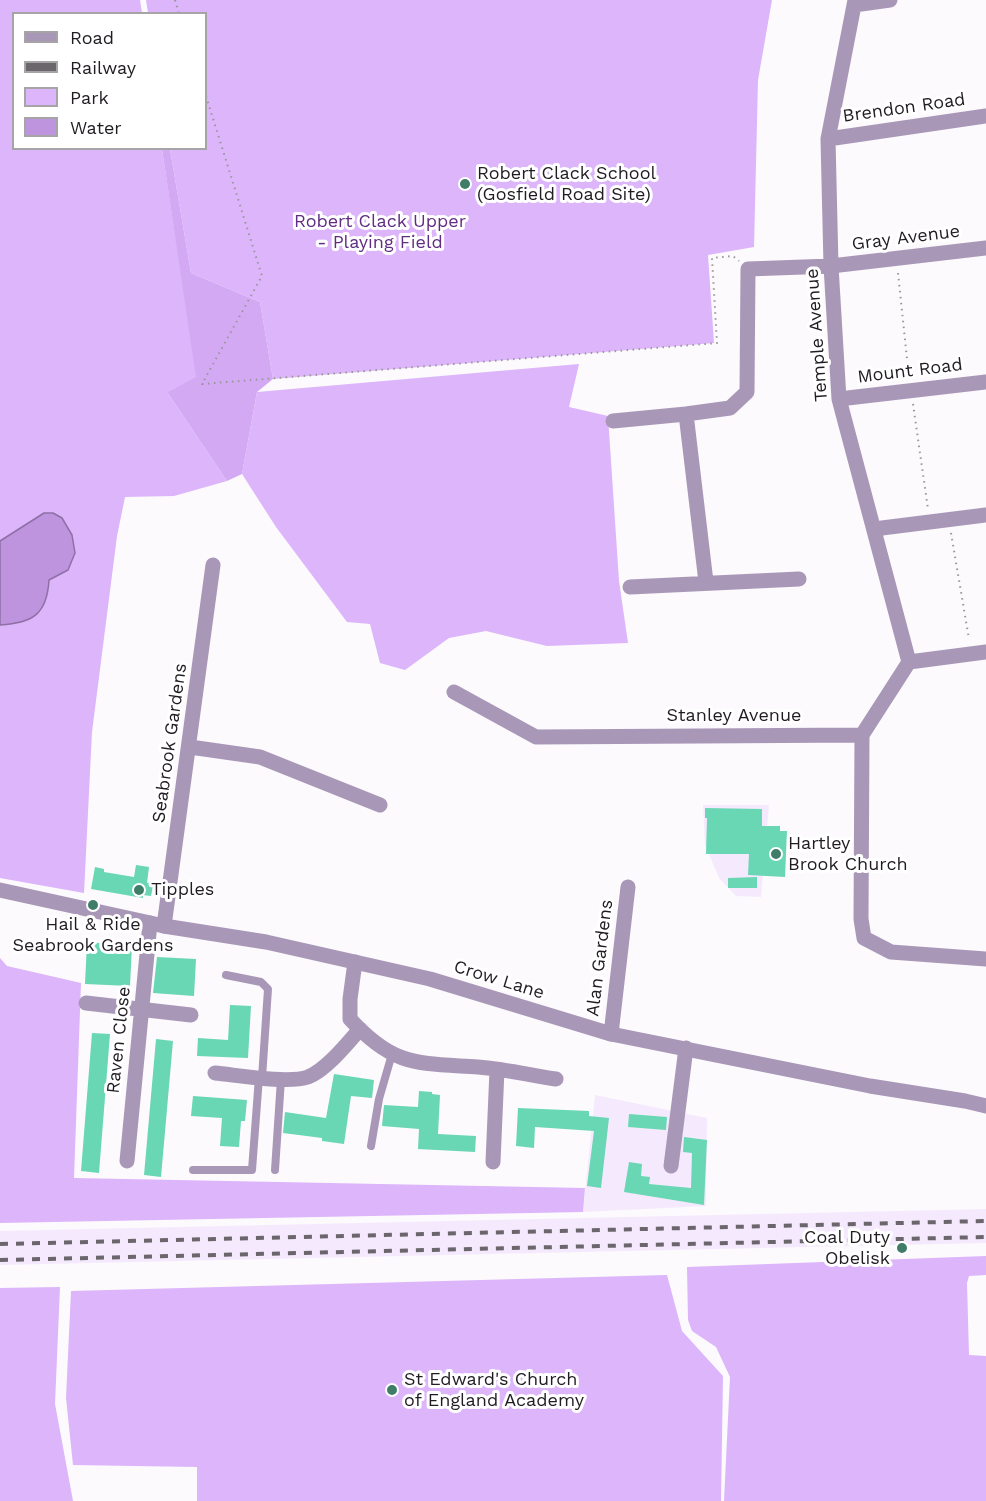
<!DOCTYPE html>
<html>
<head>
<meta charset="utf-8">
<style>
	body { margin:0 }
	#map { position:relative; width:986px; height:1501px; overflow:hidden; background:#fcfafd; font-family:"Work Sans",sans-serif }
	canvas { display:block }
	.legend { position:absolute; left:12px; top:12px; width:195px; height:138px; box-sizing:border-box; background:#fff; border:2px solid #a6a4a7; margin:0; padding:8px 10px; list-style:none; font-size:18px; color:#201c22 }
	.legend li { display:flex; align-items:center; gap:12px; height:30px }
	.legend b { width:30px; border:2px solid #a6a4a7 }
</style>
</head>
<body>
<div id="map">
<canvas width="986" height="1501"></canvas>
<ul class="legend">
<li><b style="height:8px;background:#a997b8"></b>Road</li>
<li><b style="height:8px;background:#6a666b"></b>Railway</li>
<li><b style="height:16px;background:#dcb5fa"></b>Park</li>
<li><b style="height:16px;background:#be94de"></b>Water</li>
</ul>
</div>
<script>
const c = document.querySelector('canvas').getContext('2d');
c.lineJoin = 'round';
function fill(path, color) {
  c.fillStyle = color;
  c.fill(path, 'evenodd');
}
function trace(path, color, width, dash) {
  c.strokeStyle = color;
  c.lineWidth = width;
  c.lineCap = dash ? 'butt' : 'round';
  c.setLineDash(dash || []);
  c.stroke(path);
}
function drawText(font, color, halo, rows, align = 'center') {
  c.font = font + ' "Work Sans",sans-serif';
  c.lineWidth = 6;
  c.setLineDash([]);
  c.textBaseline = 'middle';
  c.strokeStyle = halo;
  c.fillStyle = color;
  for (const [text, x, y, turn = 0] of rows) {
    c.save();
    c.translate(x, y);
    c.rotate((+turn || 0) * Math.PI / 180);
    c.textAlign = isNaN(turn) ? turn : align;
    if (halo) c.strokeText(text, 0, 0);
    c.fillText(text, 0, 0);
    c.restore();
  }
}
fill(new Path2D(`
	M703,805H769L761,897L736,896L719,878L705,845Z
	M595,1095L707,1118L706,1206L583,1212Z
	M986,1209V1243L0,1265V1231Z`), '#f5eafd');
fill(new Path2D(`
	M0,0H140L142,13L14,14V148L162,149L197,377L167,392L227,481L174,496L125,497L117,536L92,732L84,893L0,878Z
	M146,0H772L758,80L754,247L708,255L714,343L273,379L260,302L191,273L170,149L206,148V14L148,13Z
	M579,364L569,407L608,416L619,581L628,643L547,646L486,631L449,638L405,670L380,663L370,624L347,622L276,527L242,474L257,392Z
	M0,958L7,966L81,983L74,1178L585,1188L583,1212L0,1223Z
	M986,1256V1275L969,1276L967,1283L969,1355L986,1356V1501H724L730,1377L716,1347L692,1331L688,1320L687,1267Z
	M667,1275L682,1331L723,1376L721,1501H197V1467L73,1465L66,1398L71,1291Z
	M60,1287L55,1404L73,1501H0V1288Z`), '#dcb5fa');
fill(new Path2D(`
	M162,149H170L191,273L260,302L273,379L257,392L242,474L227,481L167,392L196,377Z`), '#d3a9f4');
const water = new Path2D(`
	M44,513H53L62,518L72,535L75,553L68,570L49,580C47,615 32,623 0,625V541Z`);
fill(water, '#be94de');
trace(water, '#8f70a6', 1.5);
fill(new Path2D(`
	M705,808L762,809V826H780V831H787L785,877L748,875L749,854H706L707,818H705Z
	M136,865L149,867L147,883L154,881L151,896L143,895V898L91,889L95,867L104,869V872L134,877Z
	M757,877V888H728V878Z
	M87,942L132,945L130,986L85,984Z
	M157,957L196,959L194,996L153,993Z
	M230,1005L251,1006L248,1058L197,1056L198,1038L228,1040Z
	M92,1033L110,1034L99,1173L81,1171Z
	M156,1039L173,1041L161,1177L144,1175Z
	M334,1074L374,1080L372,1098L351,1096L344,1144L322,1141V1138L283,1133L285,1112L326,1118Z
	M419,1091L432,1092V1094L440,1095L438,1134L476,1136L475,1152L418,1149L419,1129L382,1126L384,1105L418,1107Z
	M193,1096L247,1100L245,1121H241L239,1147L220,1146L222,1118L191,1116Z
	M518,1108L589,1111V1116L609,1118L601,1188L587,1186L594,1131L535,1127L534,1148L516,1146Z
	M629,1114L667,1117L666,1130L628,1127Z
	M684,1137L707,1140L704,1205L624,1192L629,1162L642,1164L641,1176L650,1177L649,1184L691,1188L692,1153L683,1152Z`), '#69d6b4');
trace(new Path2D(`
	M175,0L179,14
	M206,96L262,276L202,384L717,343L712,258L733,256L739,261
	M898,273L909,378
	M913,404L928,509
	M951,533L969,639`), '#99969a', 2, [1.5, 4.5]);
trace(new Path2D(`
	M226,975L261,982L268,989L262,1078
	M371,1146L379,1099L392,1054
	M193,1170H252L259,1077
	M275,1170L281,1079`), '#a997b8', 8);
trace(new Path2D(`
	M855,0L828,139L831,266L839,399L909,662
	M854,5L890,0
	M828,139L986,116
	M839,399L986,382
	M613,421L686,414
	M874,529L986,515
	M706,582L686,414L730,408L747,392L748,269L831,266L986,248
	M630,587L799,579
	M454,692L536,737L862,735L909,662L986,652
	M862,735L861,919L864,938L891,952L986,959
	M190,747L260,757L380,805
	M164,926L213,565
	M355,962L350,999V1019C394,1067 417,1063 478,1067C504,1069 530,1075 556,1079
	M86,1003L191,1015
	M611,1034L628,887
	M215,1073C237,1075 288,1084 308,1077C326,1070 347,1044 360,1029
	M127,1161L150,923
	M493,1162L497,1070
	M671,1166L686,1048`), '#a997b8', 15);
trace(new Path2D(`
	M0,890L164,926L266,942L430,979L611,1034L870,1086L965,1101L986,1106`), '#a997b8', 15);
trace(new Path2D(`
	M0,1244L986,1221
	M0,1260L986,1237`), '#6a666b', 4, [8, 8]);
for (const [x, y, r, color] of [
	[465,184,6,"#3f7d69"],
	[776,854,6,"#3f7d69"],
	[139,890,6,"#3f7d69"],
	[93,905,6,"#3f7d69"],
	[902,1248,6,"#3f7d69"],
	[392,1390,6,"#3f7d69"]
]) {
  const dot = new Path2D();
  dot.arc(x, y, r, 0, 2 * Math.PI);
  c.fillStyle = color;
  c.fill(dot);
  trace(dot, '#fff', 2);
}
drawText('18px', '#201c22', '#fff', [
	["Brendon Road",904,108,-8],
	["Gray Avenue",906,238,-7],
	["Temple Avenue",817,335,-94],
	["Mount Road",910,371,-7],
	["Stanley Avenue",734,716],
	["Seabrook Gardens",170,743,-82],
	["Alan Gardens",600,958,-83],
	["Crow Lane",499,980,17],
	["Raven Close",119,1040,-84]
]);
drawText('18px', '#201c22', '#fff', [
	["Robert Clack School",477,174],
	["(Gosfield Road Site)",477,195],
	["Hartley",788,844],
	["Brook Church",788,865],
	["Tipples",151,890],
	["Hail & Ride",93,925,"center"],
	["Seabrook Gardens",93,946,"center"],
	["Coal Duty",890,1238,"right"],
	["Obelisk",890,1259,"right"],
	["St Edward's Church",404,1380],
	["of England Academy",404,1401]
], 'left');
drawText('18px', '#612c83', '#fff', [
	["Robert Clack Upper",380,222],
	["- Playing Field",380,243]
]);
</script>
</body>
</html>
